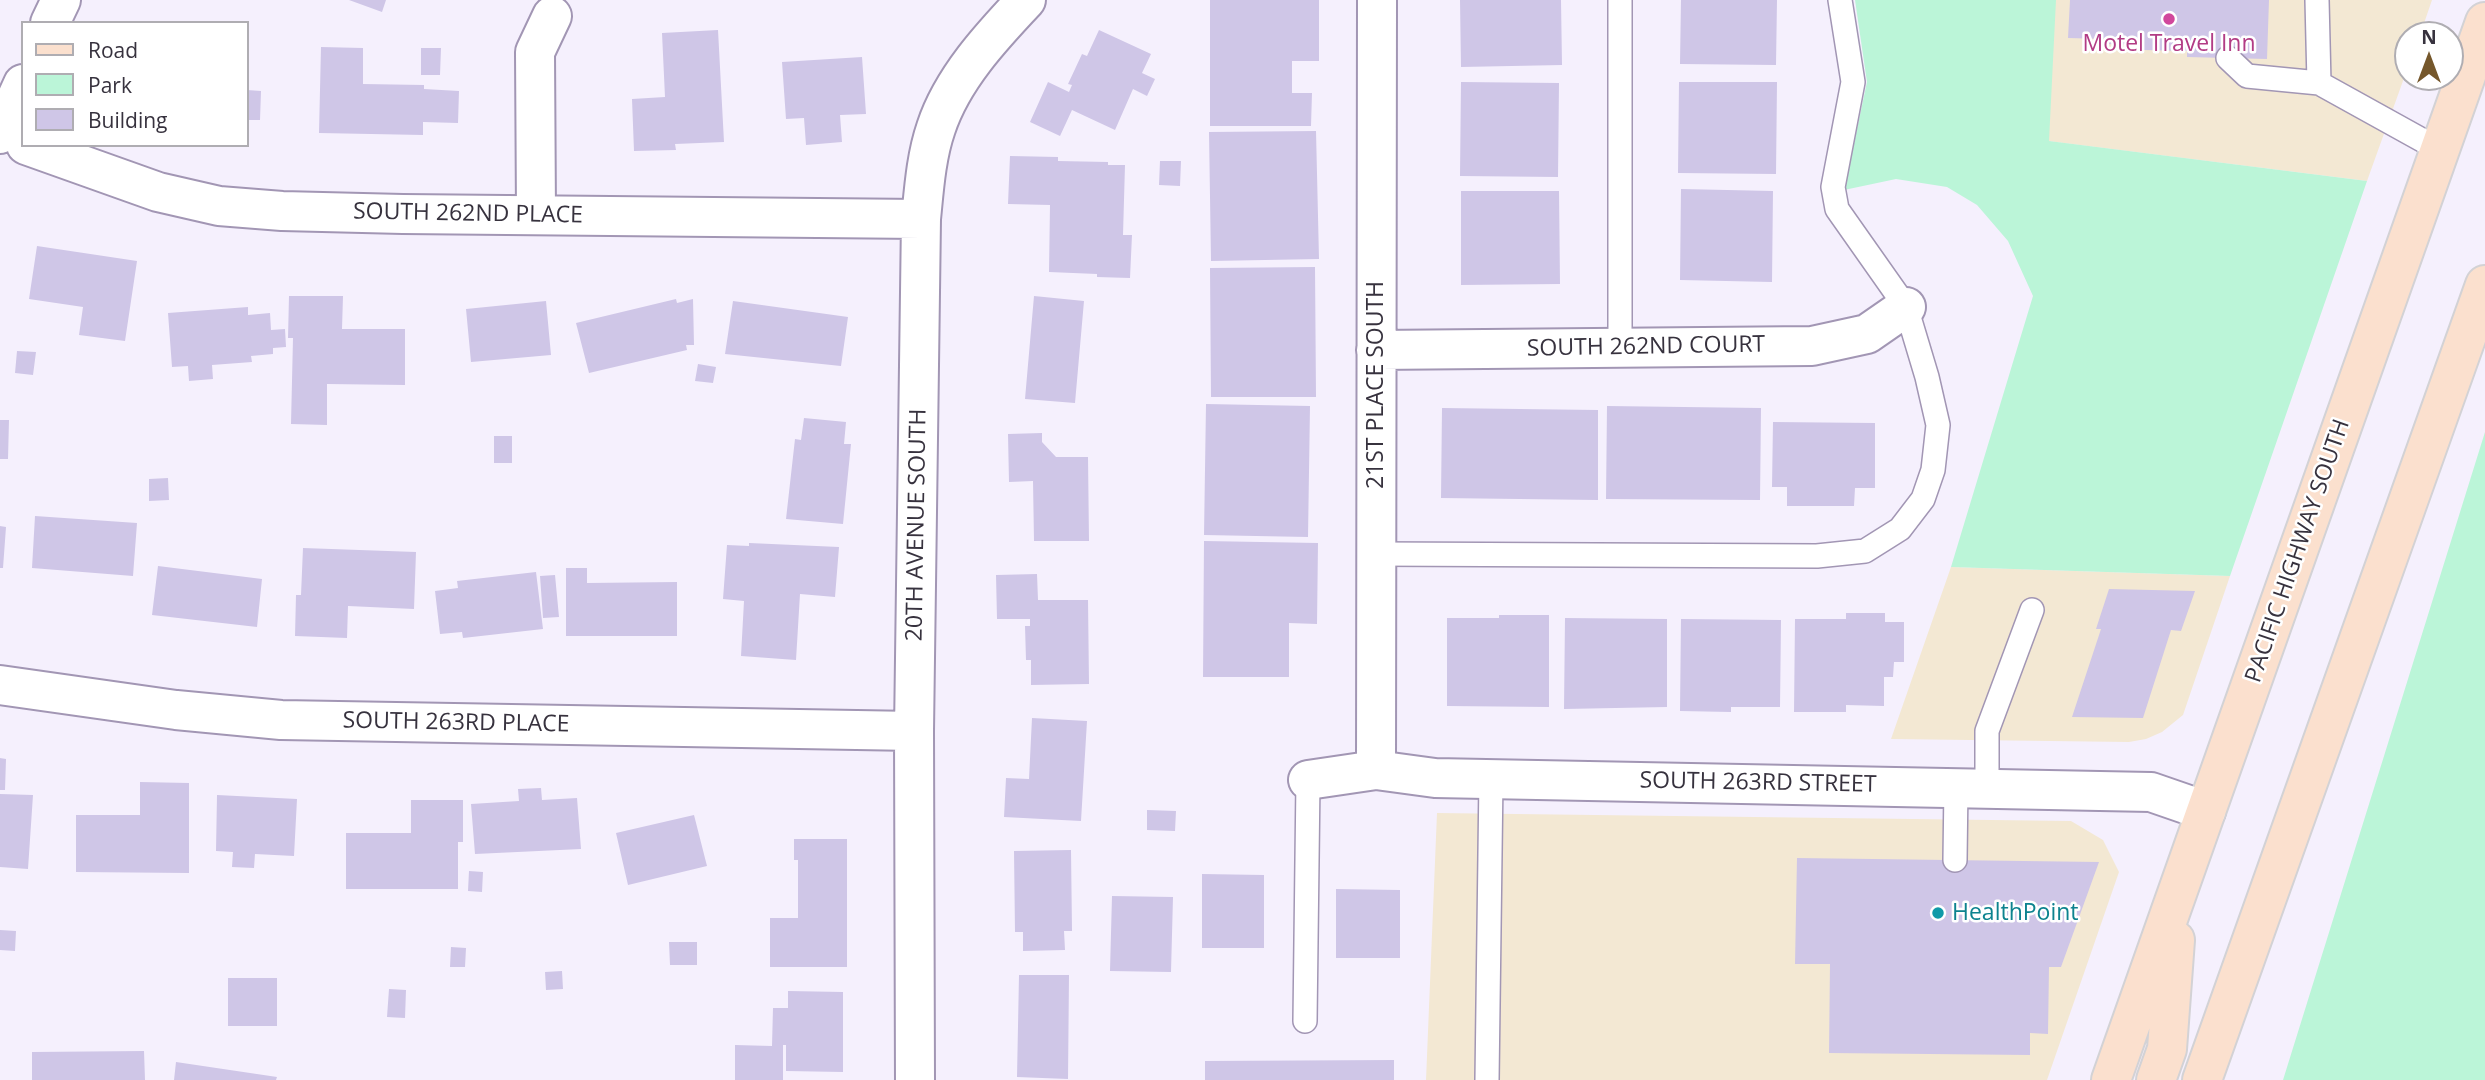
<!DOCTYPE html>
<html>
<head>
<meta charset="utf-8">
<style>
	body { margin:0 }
	#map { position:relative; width:2485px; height:1080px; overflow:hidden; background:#f5f0fd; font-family:"Open Sans",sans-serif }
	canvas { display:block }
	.legend { position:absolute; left:21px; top:21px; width:228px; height:126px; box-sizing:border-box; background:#fff; border:2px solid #afadb2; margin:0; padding:9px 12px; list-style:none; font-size:21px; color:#37323e }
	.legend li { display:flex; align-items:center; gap:14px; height:35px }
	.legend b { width:35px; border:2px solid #afadb2 }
	.north { position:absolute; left:2394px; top:21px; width:70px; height:70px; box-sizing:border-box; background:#fff; border:2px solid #afadb2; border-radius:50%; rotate:0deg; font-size:19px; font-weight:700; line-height:28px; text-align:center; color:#37323e }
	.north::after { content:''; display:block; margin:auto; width:24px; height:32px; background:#75572b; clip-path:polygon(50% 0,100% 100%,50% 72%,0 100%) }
</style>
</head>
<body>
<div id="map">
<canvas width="2485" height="1080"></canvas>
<ul class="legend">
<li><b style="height:9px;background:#fbe0ce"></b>Road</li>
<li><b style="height:19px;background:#bbf5d8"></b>Park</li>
<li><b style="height:19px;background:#cfc6e7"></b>Building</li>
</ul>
<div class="north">N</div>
</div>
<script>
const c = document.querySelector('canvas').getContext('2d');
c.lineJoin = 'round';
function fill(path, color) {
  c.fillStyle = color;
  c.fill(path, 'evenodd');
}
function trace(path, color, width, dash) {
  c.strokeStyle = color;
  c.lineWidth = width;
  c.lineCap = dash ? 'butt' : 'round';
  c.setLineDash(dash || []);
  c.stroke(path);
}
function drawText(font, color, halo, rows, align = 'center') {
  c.font = font + ' "Open Sans",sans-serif';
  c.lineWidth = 5;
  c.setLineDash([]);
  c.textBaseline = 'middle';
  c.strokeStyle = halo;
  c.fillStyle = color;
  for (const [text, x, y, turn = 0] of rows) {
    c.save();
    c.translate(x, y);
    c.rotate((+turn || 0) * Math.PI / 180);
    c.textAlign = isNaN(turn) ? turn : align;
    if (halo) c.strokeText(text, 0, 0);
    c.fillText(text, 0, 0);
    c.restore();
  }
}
fill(new Path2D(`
	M2055,0H2432L2420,35H2408V67L2367,181L2048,141Z
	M1951,567L2230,576L2183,715L2162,732L2146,739L2129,742L1891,739Z
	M1437,813L2071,821L2103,840L2119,872L2047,1080H1426Z`), '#f3e8d3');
fill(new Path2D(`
	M1855,0H2056L2049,141L2367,181L2230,576L1951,567L2033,296L2008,241L1977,205L1947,187L1896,179L1844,190L1867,82Z
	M2485,432V1080H2283Z`), '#bbf5d8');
fill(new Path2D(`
	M349,0H386L382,12Z
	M1210,0H1319V61H1292V93H1312L1311,126H1210Z
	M1460,0H1561L1562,65L1461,67Z
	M1681,0H1777L1776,65L1680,64Z
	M2070,0H2269L2267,59L2187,57V51L2144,50V45L2104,44V39L2068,38Z
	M718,30L724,142L675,144L676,150L634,151L632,99L665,97L662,33Z
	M1099,30L1151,54L1142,73L1155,79L1147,96L1133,89L1115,130L1072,110L1060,136L1030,122L1048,82L1069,92L1072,85L1068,84L1082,54L1087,56Z
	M321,47L363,48V84L424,85V89L459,91L458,123L423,122V135L319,133Z
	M421,48H441L440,75H421Z
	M862,57L866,114L840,115L842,142L806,145L804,118L786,119L782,62Z
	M1461,82L1559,83L1558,177L1460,176Z
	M1679,82H1777L1776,174L1678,173Z
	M247,90L261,91L260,120H247Z
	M1316,131L1319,259L1211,261L1209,132Z
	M1010,156L1058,157V161L1108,162V165H1125L1123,235H1132L1130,278L1097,277V274L1049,272L1050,205L1008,204Z
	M1160,161H1181L1180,186L1159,185Z
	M1681,189L1773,191L1772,282L1680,280Z
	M1461,191H1559L1560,284L1461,285Z
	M37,246L137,261L125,341L79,335L83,307L29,299Z
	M1315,267L1316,397H1211L1210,268Z
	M289,296H343L342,329H405V385L327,384V425L291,424L293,338H288Z
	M1034,296L1084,301L1075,403L1025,399Z
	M676,299L677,303L693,299L694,345H686L687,350L589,373L576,323Z
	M546,301L551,355L471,362L466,309Z
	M733,301L848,317L841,366L725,354Z
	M248,307V315L270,313L271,330L285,329L286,347L273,348V354L251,356L252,362L212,365L213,379L189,381L188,366L172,367L168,313Z
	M17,351L36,352L33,375L15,373Z
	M698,364L716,367L713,383L695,381Z
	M1206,404L1310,406L1308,537L1204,535Z
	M1607,406L1761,408L1760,500L1606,499Z
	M1442,408L1598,410V500L1441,498Z
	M804,418L846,422L844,444H851L843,524L786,519L795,439L801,440Z
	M0,420H9L8,459H0Z
	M1773,422L1875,423V488H1855L1854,506H1787V487H1772Z
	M1042,433V442L1056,457H1088L1089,541H1034L1033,481L1009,482L1008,434Z
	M494,436H512V463H494Z
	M168,478L169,500L149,501V479Z
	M35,516L137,523L133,576L32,568Z
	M0,526L6,527L3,568H0Z
	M1204,541L1318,543L1317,624L1289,623V677H1203Z
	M749,543L839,547L835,597L800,594L796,660L741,656L744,601L723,599L727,545L749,546Z
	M303,548L416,552L414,609L348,606L347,638L295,636L296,595H301Z
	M158,566L262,579L257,627L152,615Z
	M566,568H587V583L677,582V636H566Z
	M536,572L543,629L463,638L462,632L440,634L435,591L458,588L457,581Z
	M1037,574L1038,600H1088L1089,684L1031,685V660H1026L1025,626H1030V619H997L996,575Z
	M555,575L559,617L543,618L540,576Z
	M2109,589L2195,591L2181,631L2171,630L2143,718L2072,717L2101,629H2096Z
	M1846,613H1885V622H1904V662H1894L1893,677H1884V706L1846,705V712H1794L1795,619H1846Z
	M1499,615H1549V707L1447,706V618H1499Z
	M1565,618L1667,619V707L1564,709Z
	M1681,619L1781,620L1780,707H1731V712L1680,711Z
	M1032,718L1087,721L1081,821L1004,817L1006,778L1029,779Z
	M0,758L6,759L5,790H0Z
	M140,782L189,783V873L76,872V815H140Z
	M541,788L542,800L577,798L581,849L475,854L471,804L519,801L518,789Z
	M0,794L33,795L28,869L0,867Z
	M217,795L297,799L294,856L255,854L254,868L232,867L233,852L216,851Z
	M411,800H463V842H458V889H346V833H411Z
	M1147,810L1176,811L1175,831L1147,830Z
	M694,815L707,866L628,885L616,833Z
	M794,839H847V967H770V918H798V860H794Z
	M1071,850L1072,931H1064L1065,950L1023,951V932H1015L1014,851Z
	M1797,858L2099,862L2061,967H2049L2048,1034L2030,1033V1055L1829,1053L1830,964H1795Z
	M469,871L483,872L482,892L468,891Z
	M1202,874L1264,875V948H1202Z
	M1336,889L1400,890V958H1336Z
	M1112,896L1173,897L1171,972L1110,971Z
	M0,930L16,931L15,951L0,950Z
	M669,942H697V965H670Z
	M451,947L466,948L465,967H450Z
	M562,971L563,989L546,990L545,972Z
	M1019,975H1069L1068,1079L1017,1077Z
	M228,978H277V1026H228Z
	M389,989L406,990L405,1018L387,1017Z
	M788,991L843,992V1072L786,1071V1045H783V1080H735V1045L772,1046L773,1008H788Z
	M144,1051L145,1080H32V1052Z
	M1394,1060V1080H1205V1061Z
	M176,1062L277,1077L276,1080H174Z`), '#cfc6e7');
const lane = new Path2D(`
	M1620,0V348
	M2317,0L2319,83L2440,150
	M2228,58L2247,76L2319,83
	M1375,554L1817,556L1865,551L1900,529L1923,499L1933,470L1938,425L1927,377L1906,307L1837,209L1833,187L1853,82L1840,0
	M1987,787V731L2032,610
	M1955,860L1956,786
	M1305,1021L1308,780
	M1487,1080L1491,778`);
const street = new Path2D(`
	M50,23L61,0
	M0,134L23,84
	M26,145L158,192L219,206L282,211L403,214L921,219
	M536,214L535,52L552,16
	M1376,350L1812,346L1867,334L1906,307
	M0,685L176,710L281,720L914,731
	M1376,770L1377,0
	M1308,780L1376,770L1435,778L2151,792L2206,811
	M915,1080L914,731L921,219C924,189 926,157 936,128C952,79 991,37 1026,0`);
const primary = new Path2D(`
	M2111,1080L2485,22
	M2156,1080L2167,1049L2175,940
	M2202,1080L2485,285`);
trace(lane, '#a296b4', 26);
trace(street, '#a296b4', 42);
trace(primary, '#d3d2d5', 42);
trace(lane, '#fff', 23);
trace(street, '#fff', 38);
trace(primary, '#fbe0ce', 38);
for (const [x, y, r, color] of [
	[2169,19,7,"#d1479c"],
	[1938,913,7,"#0f9aa8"]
]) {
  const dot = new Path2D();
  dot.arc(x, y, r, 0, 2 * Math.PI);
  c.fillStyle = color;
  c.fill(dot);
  trace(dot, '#fff', 2.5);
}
drawText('23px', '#b23c85', '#fff', [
	["Motel Travel Inn",2169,44]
]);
drawText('23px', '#37323e', '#fff', [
	["SOUTH 262ND PLACE",468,214,1],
	["SOUTH 262ND COURT",1646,347,-1],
	["21ST PLACE SOUTH",1376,385,-90],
	["20TH AVENUE SOUTH",917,525,-89],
	["PACIFIC HIGHWAY SOUTH",2298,551,-71],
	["SOUTH 263RD PLACE",456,723,1],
	["SOUTH 263RD STREET",1758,783,1]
]);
drawText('23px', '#0d838f', '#fff', [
	["HealthPoint",1952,913]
], 'left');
</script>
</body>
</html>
